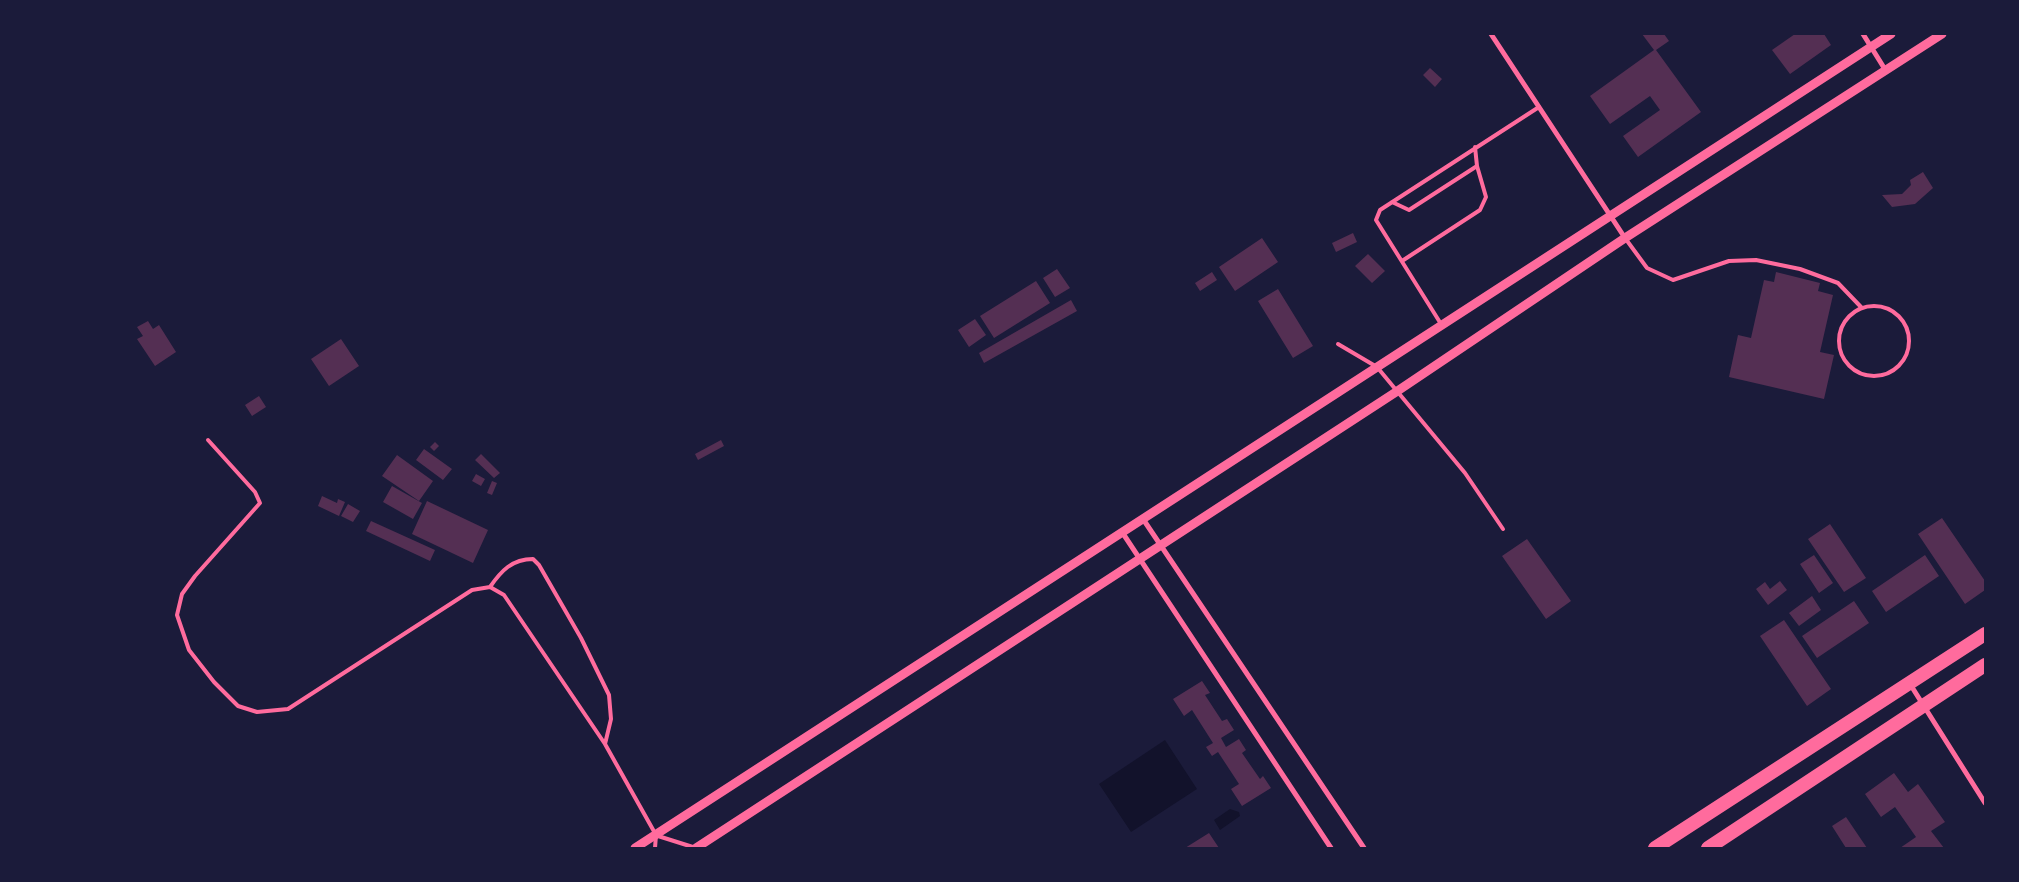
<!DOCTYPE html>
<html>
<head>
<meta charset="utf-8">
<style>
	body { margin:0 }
	#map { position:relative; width:2019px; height:882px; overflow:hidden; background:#1b1b3a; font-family:Overpass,sans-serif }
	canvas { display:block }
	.frame { position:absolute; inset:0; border:35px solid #1b1b3a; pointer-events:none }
</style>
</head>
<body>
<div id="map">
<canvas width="2019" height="882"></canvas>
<div class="frame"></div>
</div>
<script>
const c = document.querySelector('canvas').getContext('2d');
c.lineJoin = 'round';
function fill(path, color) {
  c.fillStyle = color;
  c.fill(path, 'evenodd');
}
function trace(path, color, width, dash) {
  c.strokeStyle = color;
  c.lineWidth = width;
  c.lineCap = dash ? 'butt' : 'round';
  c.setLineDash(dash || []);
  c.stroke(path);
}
fill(new Path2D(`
	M1165,740L1197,789L1131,832L1099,784Z
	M1230,809L1239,812L1240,816L1220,830L1214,820Z`), '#12122b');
fill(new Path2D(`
	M1642,34H1664L1669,41L1656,50L1701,112L1638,157L1623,136L1660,110L1650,96L1610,124L1590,96L1654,50Z
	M1795,34H1824L1831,45L1790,74L1772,50Z
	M1430,68L1442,79L1435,87L1423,75Z
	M1923,172L1933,188L1915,204L1892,207L1882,195L1902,194L1911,185L1910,180Z
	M1353,233L1357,242L1336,252L1332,243Z
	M1262,238L1278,262L1235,291L1219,267Z
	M1368,254L1385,271L1372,283L1355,266Z
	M1057,269L1070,288L1055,297L1043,278Z
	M1212,272L1217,280L1200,291L1195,283Z
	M1776,272L1820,283L1818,291L1833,295L1820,352L1834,355L1824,399L1729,377L1738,335L1751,338L1764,280L1774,282Z
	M1036,281L1050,303L994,338L980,316Z
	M1278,289L1313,346L1293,358L1258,301Z
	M1071,300L1077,311L984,363L979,353Z
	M975,319L986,335L969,347L958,330Z
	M148,321L153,329L159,325L176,352L155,366L137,339L143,336L137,327Z
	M341,339L359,366L329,386L311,359Z
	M259,396L266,407L252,416L245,405Z
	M721,440L724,446L698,460L695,454Z
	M435,442L439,446L434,451L430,447Z
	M424,449L452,469L443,480L416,460Z
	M481,454L500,473L494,478L475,460Z
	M397,455L433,481L419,501L382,476Z
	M476,474L485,479L481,486L472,481Z
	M492,481L497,483L492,495L487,493Z
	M392,486L422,503L413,519L383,502Z
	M322,496L337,503L338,499L345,502L339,516L318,506Z
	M427,501L488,530L473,563L412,534Z
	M348,504L360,511L353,522L341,516Z
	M1942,518L1985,581V590L1965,604L1918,534Z
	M371,521L435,550L430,561L366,531Z
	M1830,524L1866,578L1844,592L1808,539Z
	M1527,539L1571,601L1546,619L1502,556Z
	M1814,555L1833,583L1819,593L1800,564Z
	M1925,555L1939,576L1886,612L1872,591Z
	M1780,581L1787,590L1768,605L1756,589L1765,582L1770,589Z
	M1812,596L1821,610L1799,626L1789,613Z
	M1854,601L1869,623L1817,658L1802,636Z
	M1784,620L1831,689L1807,706L1760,636Z
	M1202,681L1210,693L1205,695L1222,721L1227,719L1234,730L1221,738L1226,747L1239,739L1246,750L1242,753L1260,779L1263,776L1271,788L1242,806L1231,789L1239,784L1218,752L1212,756L1206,747L1213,743L1192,710L1184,716L1173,699Z
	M1894,773L1908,792L1918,784L1945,822L1931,831L1944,848H1900L1916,837L1895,807L1881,817L1865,794Z
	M1846,817L1867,848H1846L1832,826Z
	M1209,833L1219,848H1185Z`), '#542f53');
trace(new Path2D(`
	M1392,202L1409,210L1477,166
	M1625,238L1647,268L1673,280L1729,261L1756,260L1800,269L1838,283L1861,307
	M1402,261L1480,210L1486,197L1477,166L1475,147
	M1839 341a35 35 0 1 1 70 0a35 35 0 1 1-70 0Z
	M1441,324L1376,220L1380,210L1539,107
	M1338,344L1377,367L1465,473L1503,529
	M208,440L255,492L260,503L195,576L182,594L177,615L189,650L214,682L238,706L257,712L288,709L472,590L490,587L504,595L605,744L656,835L655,848
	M490,587C501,571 512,559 533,559L539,565L581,638L609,695L611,719L605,744
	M658,836L696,848`), '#ff6b9d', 4);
trace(new Path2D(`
	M1491,34L1625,238
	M1863,34L1886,71
	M1143,519L1364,848
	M1122,532L1331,848
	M1910,684L1985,803`), '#ff6b9d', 5);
trace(new Path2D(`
	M635,848L1891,34
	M696,848L1396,392L1625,238L1942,34`), '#ff6b9d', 9);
trace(new Path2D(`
	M1655,848L1985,634
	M1708,848L1985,665`), '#ff6b9d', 14);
</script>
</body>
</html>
